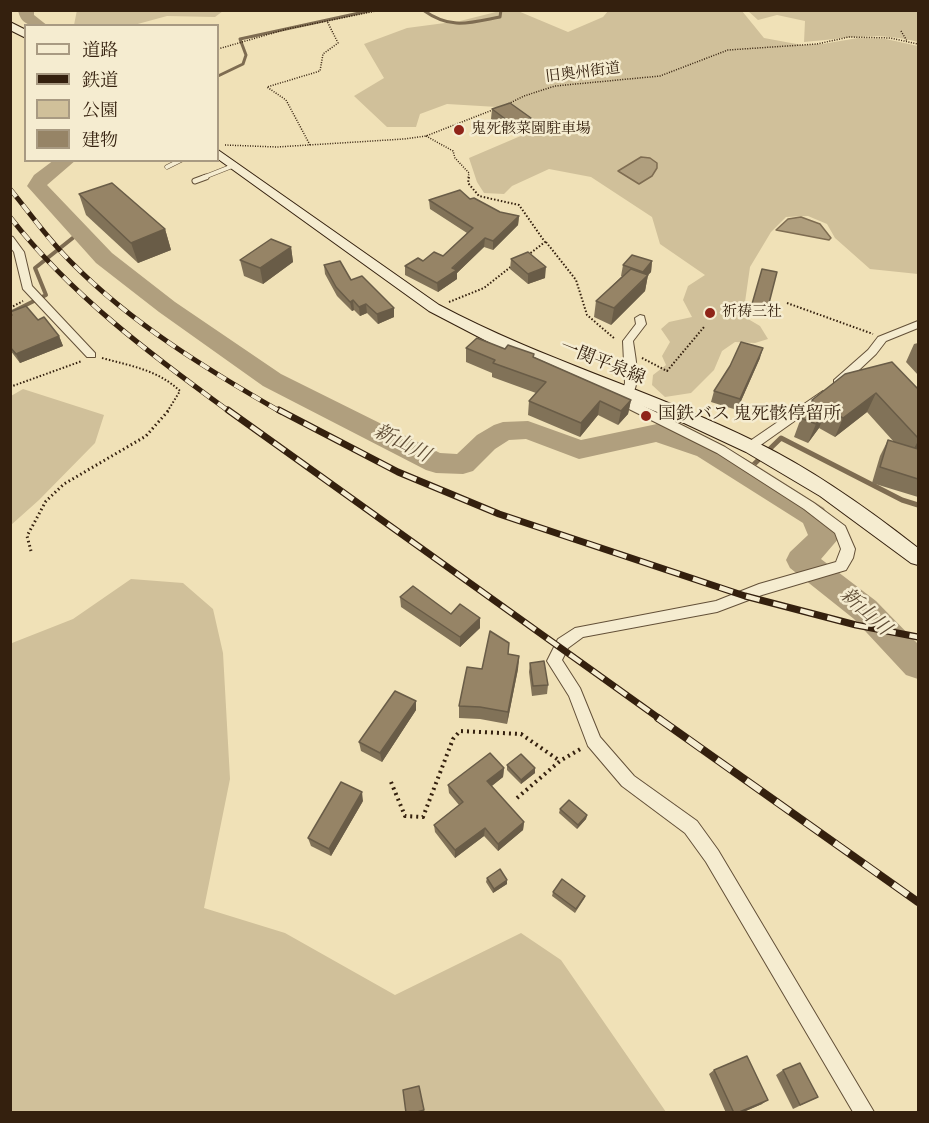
<!DOCTYPE html>
<html>
<head>
<meta charset="utf-8">
<style>
	body { margin:0 }
	#map { position:relative; width:929px; height:1123px; overflow:hidden; background:#f0e1b7; font-family:Vollkorn,"Noto Serif JP",serif }
	canvas { display:block }
	.frame { position:absolute; inset:0; border:12px solid #34200e; pointer-events:none }
	.legend { position:absolute; left:24px; top:24px; width:195px; height:138px; box-sizing:border-box; background:#f5ecd0; border:2px solid #a89a82; margin:0; padding:8px 10px; list-style:none; font-size:18px; color:#34200e }
	.legend li { display:flex; align-items:center; gap:12px; height:30px }
	.legend b { width:30px; border:2px solid #a89a82 }
</style>
</head>
<body>
<div id="map">
<canvas width="929" height="1123"></canvas>
<div class="frame"></div>
<ul class="legend">
<li><b style="height:8px;background:#f5ecd0"></b>道路</li>
<li><b style="height:8px;background:#34200e"></b>鉄道</li>
<li><b style="height:16px;background:#d0c09a"></b>公園</li>
<li><b style="height:16px;background:#968466"></b>建物</li>
</ul>
</div>
<script>
const c = document.querySelector('canvas').getContext('2d');
c.lineJoin = 'round';
function fill(path, color) {
  c.fillStyle = color;
  c.fill(path, 'evenodd');
}
function trace(path, color, width, dash) {
  c.strokeStyle = color;
  c.lineWidth = width;
  c.lineCap = dash ? 'butt' : 'round';
  c.setLineDash(dash || []);
  c.stroke(path);
}
function drawText(font, color, halo, rows, align = 'center') {
  c.font = font + ' Vollkorn,"Noto Serif JP",serif';
  c.lineWidth = 5;
  c.setLineDash([]);
  c.textBaseline = 'middle';
  c.strokeStyle = halo;
  c.fillStyle = color;
  for (const [text, x, y, turn = 0] of rows) {
    c.save();
    c.translate(x, y);
    c.rotate((+turn || 0) * Math.PI / 180);
    c.textAlign = isNaN(turn) ? turn : align;
    if (halo) c.strokeText(text, 0, 0);
    c.fillText(text, 0, 0);
    c.restore();
  }
}
fill(new Path2D(`
	M77,10H223V11L215,17L167,16L134,25H74Z
	M500,11H518L568,32L603,17L608,11H742L764,38L802,45L822,44L858,38L886,39L918,46V274L870,269L835,238L827,224L808,216L786,217L771,232L750,267L743,316L760,326L768,339L755,343L735,342L722,351L714,370L691,393L665,397L652,385L653,375L666,365L662,356L670,342L661,329L669,322L692,317L683,300L688,286L705,275L660,244L652,217L591,177L549,169L512,186L504,194L484,193L477,182L469,158L537,129L514,108L447,104L420,114L416,127H387L354,96L384,78L364,44L407,28L460,21Z
	M748,11H918V42C875,31 847,39 804,42L805,21L777,15L758,20Z
	M23,389L104,415L95,443L39,500L11,525V396Z
	M131,579L183,583L213,609L223,653L230,779L204,908L285,933L395,995L521,933L561,960L666,1112H11L10,641L12,643L73,619Z`), '#d0c09a');
const water = new Path2D(`
	M641,157L650,158L657,163V168L652,176L639,184L618,171Z
	M801,217L820,224L831,238L829,240L776,230L788,219Z`);
fill(water, '#b09f7e');
trace(water, '#7e6c51', 1.5);
trace(new Path2D(`
	M423,10C451,30 469,23 500,17L501,10
	M218,76L243,64L246,55L240,39L373,10`), '#7e6c51', 3);
trace(new Path2D(`
	M10,313L46,295L35,268L79,233`), '#7e6c51', 4);
trace(new Path2D(`
	M746,472L781,438L902,500L918,505`), '#7e6c51', 5);
fill(new Path2D(`
	M18,10H34V15L48,26C34,26 21,27 18,10Z
	M54,160H76L47,185L112,253L175,302L281,374L440,453L457,454L477,435L494,425L503,422L528,421L581,440L657,424L717,442L756,465L824,508L839,538L821,559L876,601L918,644V679L906,675L854,619L790,568L786,560L790,552L808,535L803,523L697,456L656,442L579,459L526,439L509,440L495,449L473,471L463,474L436,473L426,470L263,386L159,312L96,263L27,186L34,175Z`), '#b09f7e');
const laneFar1 = new Path2D(`
	M167,167L181,160
	M202,178L235,165`);
const lane = new Path2D(`
	M195,181L206,177`);
const street = new Path2D(`
	M10,236L13,237L24,252L32,286L95,353V357H87L23,289L14,252L10,247Z
	M640,315L644,316L646,324L633,341C635,357 643,389 628,398L725,447L814,503L845,526L855,549L853,558L846,570L762,595L717,612L583,637L568,648L562,660L580,688L600,737L634,776L697,821L718,850L874,1112H853L706,862L685,833L622,786L588,746L569,696L547,661L558,639L575,628L716,601L759,584L836,562L841,549L835,533L804,509L717,453L621,405L613,397V391L622,392L625,383L623,341L636,324L635,318Z
	M918,321V328L886,341L876,354L842,386H834V380L868,350L878,337Z
	M823,391L829,395L827,398L755,449H747L745,446L747,443Z`);
const secondary = new Path2D(`
	M10,22L26,30V38L10,30Z
	M218,150L439,305C542,360 654,391 758,443C815,471 868,509 918,548V565L911,563L820,496L746,452L684,423L500,348L429,311L218,159Z`);
trace(laneFar1, '#635038', 5);
trace(lane, '#635038', 7);
trace(street, '#635038', 2);
trace(secondary, '#34200e', 2);
trace(new Path2D(`
	M901,31L907,41
	M218,49L287,29L381,10
	M504,106L524,96L555,86L660,76L728,50L817,44L849,37L890,38L918,44
	M426,136L453,151L455,158L469,173L468,178
	M225,145L277,147L404,139L426,136L495,109
	M310,145L286,100L267,87L320,71L323,54L338,43L327,21`), '#34200e', 1.5, [1, 1.5]);
trace(new Path2D(`
	M469,177L468,183L479,196L519,205L545,242L528,255
	M546,242L576,280L587,315L615,339
	M449,302L484,288L513,265
	M787,303L873,334
	M10,308L23,301
	M102,358C131,366 158,370 180,391L167,412
	M642,358L667,371L704,327
	M10,387L82,361`), '#34200e', 2, [1.5, 2]);
trace(new Path2D(`
	M31,551L27,536L46,501L64,484L146,436L169,410`), '#34200e', 3, [1.5, 3]);
trace(new Path2D(`
	M391,782L405,816L423,817L453,739L460,731L521,734L560,761
	M517,798L560,761L582,748`), '#34200e', 4, [2, 4]);
trace(laneFar1, '#f5ecd0', 4);
trace(lane, '#f5ecd0', 5);
fill(street, '#f5ecd0');
fill(secondary, '#f5ecd0');
const railFar2 = new Path2D(`
	M10,189C30,213 49,241 72,263C131,323 208,370 281,412
	M10,217C71,295 150,354 230,412`);
const railFar1 = new Path2D(`
	M228,410L660,719
	M279,410L398,472L499,514L745,596L856,625L918,637`);
const rail = new Path2D(`
	M658,718L918,902`);
trace(railFar2, '#34200e', 5);
trace(railFar1, '#34200e', 7);
trace(rail, '#34200e', 8);
trace(railFar2, '#f5ecd0', 4, [10]);
trace(railFar1, '#f5ecd0', 4.5, [14]);
trace(rail, '#f5ecd0', 6, [18]);
fill(new Path2D(`
	M492,109L531,118L530,128L511,134L491,119Z
	M79,194L165,229L171,250L138,263L86,215Z
	M470,199L500,212L519,216L518,225L493,250L484,247L457,273V279L438,292L405,275V266L443,256L467,233L430,209L429,200Z
	M291,247L293,262L263,284L244,276L240,260Z
	M511,259L545,278L528,284L510,269Z
	M652,261L651,272L648,275L645,291L611,325L594,317L596,301L622,276H621L623,265Z
	M324,265L351,280L394,317L378,324L367,313L360,316L354,310L352,311L337,296L325,274Z
	M762,269L768,307L765,318L749,315Z
	M10,312L38,320L59,336L63,346L20,363L10,350Z
	M918,343V375L906,362L914,344Z
	M466,348L505,349L534,354V357L631,400L628,414L618,425L598,415L580,437L528,415L529,401L536,393L492,377V373L466,362Z
	M760,358L737,410L711,402L714,391L730,366Z
	M918,389V497L872,483L880,456L888,440L894,442L867,412L835,437L819,428L808,443L794,437L801,418L809,407L812,400Z
	M400,597L451,614L480,628L460,647L401,607Z
	M508,654L519,656L518,669L507,724L480,719L459,718V706L482,669Z
	M530,663L548,685L547,694L532,696L529,672Z
	M416,701V710L382,762L361,751L359,742Z
	M507,765L535,773L521,784L507,770Z
	M504,768L503,777L491,786L524,822L523,830L498,851L484,836L455,858L435,832L434,825L459,805L449,793L448,785Z
	M363,801L331,856L311,846L308,838Z
	M560,809L587,815L586,819L577,829L559,813Z
	M487,878L507,880V884L493,893L486,882Z
	M553,892L585,896L584,899L575,913L552,896Z
	M714,1070L762,1104L741,1113H726L709,1074Z
	M783,1070L818,1097L793,1109L776,1075Z`), '#817258');
fill(new Path2D(`
	M531,118L530,128L511,134L512,124Z
	M519,216L518,225L493,250V241Z
	M165,229L171,250L138,263L131,243Z
	M485,238L484,247L457,273V279L438,292L437,283Z
	M291,247L293,262L263,284L260,268Z
	M652,261L651,272L645,278L648,275L645,291L611,325L614,308L642,282L643,272Z
	M546,267L545,278L528,284V274Z
	M353,300L354,310L352,311L350,302Z
	M366,304L367,313L360,316L359,307Z
	M394,308V317L378,324L377,314Z
	M59,336L63,346L20,363L16,354Z
	M763,348L760,358L737,410L740,399Z
	M876,393L867,412L835,437L843,418Z
	M631,400L628,414L618,425L621,411Z
	M600,401L598,415L580,437L581,423Z
	M827,409L819,428L808,443L816,424Z
	M918,441V456L909,458Z
	M480,618V628L460,647V637Z
	M519,656L518,669L507,724L508,712Z
	M416,701V710L382,762L380,753Z
	M504,768L503,777L487,790V781Z
	M535,768V773L521,784V780Z
	M362,792L363,801L331,856L329,849Z
	M587,815L586,819L577,829L578,825Z
	M524,822L523,830L498,851V844Z
	M485,828L484,836L455,858V850Z
	M507,880V884L493,893L494,889Z
	M768,1100L762,1104L741,1113H737Z`), '#695c47');
const building = new Path2D(`
	M510,103L531,118L512,124L492,109Z
	M112,183L165,229L131,243L79,194Z
	M460,190L470,199L474,198L500,212L519,216L493,241L485,238L452,268L457,270L437,283L405,266L418,258L423,261L434,252L443,256L473,228L429,200Z
	M271,239L291,247L260,268L240,260Z
	M528,252L546,267L528,274L511,259Z
	M632,255L652,261L643,272L623,265Z
	M340,261L351,280L362,276L394,308L377,314L366,304L359,307L353,300L350,302L336,287L324,265Z
	M631,269L648,275L614,308L596,301Z
	M762,269L777,272L768,307L752,304Z
	M26,306L38,320L44,317L59,336L16,354L10,347V316L12,315L10,314V312Z
	M477,338L505,349L508,345L534,354L533,357L631,400L621,411L600,401L581,423L529,401L546,382L493,363L495,360L466,348Z
	M741,342L763,348L740,399L714,391L730,366Z
	M892,362L918,389V438L876,393L843,418L827,409L816,424L801,418L813,401L812,400L845,374Z
	M888,440L918,449V479L880,467Z
	M413,586L451,614L460,604L480,618L460,637L400,597Z
	M490,631L509,643L508,654L519,656L508,712L480,707L459,706L467,667L482,669Z
	M544,661L548,685L533,686L530,663Z
	M395,691L416,701L380,753L359,742Z
	M490,753L504,768L487,781L524,822L498,844L485,828L455,850L434,825L463,802L448,785Z
	M521,754L535,768L521,780L507,765Z
	M341,782L362,792L329,849L308,838Z
	M569,800L587,815L578,825L560,809Z
	M500,869L507,880L494,889L487,878Z
	M562,879L585,896L576,909L553,892Z
	M747,1056L768,1100L737,1113H734L714,1070Z
	M800,1063L818,1097L800,1105L783,1070Z
	M419,1086L424,1110L414,1113H406L403,1090Z`);
fill(building, '#968466');
trace(building, '#695c47', 1.5);
for (const [x, y, r, color] of [
	[459,130,6,"#8f2418"],
	[710,313,6,"#8f2418"],
	[646,416,6,"#8f2418"]
]) {
  const dot = new Path2D();
  dot.arc(x, y, r, 0, 2 * Math.PI);
  c.fillStyle = color;
  c.fill(dot);
  trace(dot, '#f5ecd0', 2);
}
drawText('15px', '#34200e', '#f5ecd0', [
	["旧奥州街道",583,74,-7]
]);
drawText('15px', '#34200e', '#f5ecd0', [
	["鬼死骸菜園駐車場",471,130],
	["祈祷三社",722,313]
], 'left');
drawText('18px', '#34200e', '#f5ecd0', [
	["一関平泉線",602,364,22]
]);
drawText('18px', '#34200e', '#f5ecd0', [
	["国鉄バス 鬼死骸停留所",658,416]
], 'left');
drawText('italic 20px', '#5f4c35', '#f5ecd0', [
	["新山川",401,445,27],
	["新山川",864,613,42]
]);
</script>
</body>
</html>
